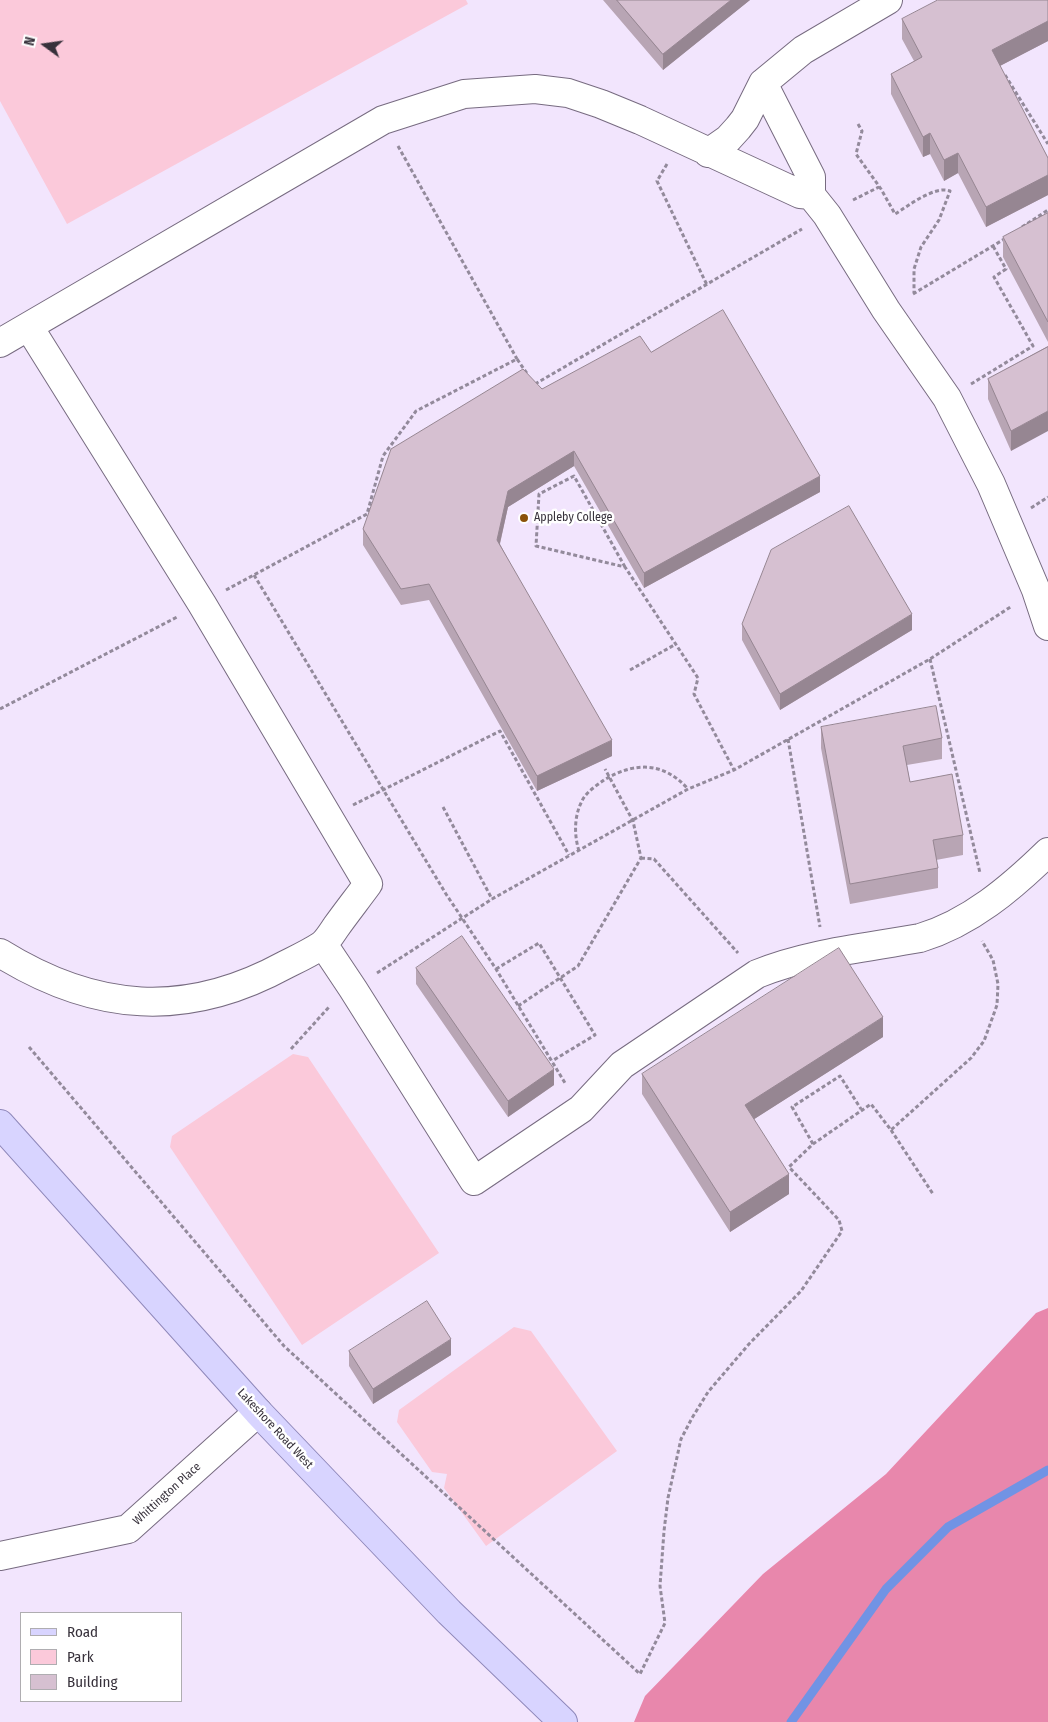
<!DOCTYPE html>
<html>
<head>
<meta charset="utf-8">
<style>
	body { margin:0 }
	#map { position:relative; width:1048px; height:1722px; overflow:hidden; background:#f2e5fd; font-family:"Fira Sans Condensed",sans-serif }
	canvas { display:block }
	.legend { position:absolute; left:20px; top:1612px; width:162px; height:90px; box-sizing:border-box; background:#fff; border:1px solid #afadb1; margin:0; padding:6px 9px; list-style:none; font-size:15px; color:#37313b }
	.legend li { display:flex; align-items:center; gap:10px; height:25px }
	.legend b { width:25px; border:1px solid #afadb1 }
	.north { position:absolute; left:20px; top:20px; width:50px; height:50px; -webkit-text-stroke:4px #fff; paint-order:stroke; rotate:284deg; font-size:14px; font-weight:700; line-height:20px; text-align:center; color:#37313b }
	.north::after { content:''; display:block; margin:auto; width:18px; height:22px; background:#37313b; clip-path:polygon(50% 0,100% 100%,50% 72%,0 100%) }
</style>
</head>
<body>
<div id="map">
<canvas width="1048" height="1722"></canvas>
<ul class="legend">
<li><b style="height:6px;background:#d8d4ff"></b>Road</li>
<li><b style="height:14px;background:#fbc9da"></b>Park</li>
<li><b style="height:14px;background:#d6c0d1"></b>Building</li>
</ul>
<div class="north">N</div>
</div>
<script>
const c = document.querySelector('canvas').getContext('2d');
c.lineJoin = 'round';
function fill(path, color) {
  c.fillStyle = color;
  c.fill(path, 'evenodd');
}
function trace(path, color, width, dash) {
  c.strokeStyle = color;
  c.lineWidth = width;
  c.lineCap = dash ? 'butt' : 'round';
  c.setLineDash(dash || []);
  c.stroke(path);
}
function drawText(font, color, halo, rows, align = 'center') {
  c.font = font + ' "Fira Sans Condensed",sans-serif';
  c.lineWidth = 5;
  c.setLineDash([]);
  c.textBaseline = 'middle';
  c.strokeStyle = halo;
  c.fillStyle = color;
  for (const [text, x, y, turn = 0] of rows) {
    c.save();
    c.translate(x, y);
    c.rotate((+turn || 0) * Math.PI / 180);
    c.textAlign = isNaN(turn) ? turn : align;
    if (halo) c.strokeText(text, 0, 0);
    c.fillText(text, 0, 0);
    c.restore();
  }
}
fill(new Path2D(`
	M0,0H466L468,4L67,224L0,101Z
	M293,1054L308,1057L439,1253L302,1345L170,1147L172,1136Z
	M514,1327L531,1331L617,1451L486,1546L444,1488L447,1474L432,1472L397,1422L399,1410Z`), '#fbc9da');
fill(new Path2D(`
	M1048,1308V1722H634L645,1696L763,1574L886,1474L1036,1313Z`), '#e887ac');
trace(new Path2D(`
	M791,1722L886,1589L948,1527L1048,1470`), '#7193e4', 9);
const minor = new Path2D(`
	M763,83L811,177V195L827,215L886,310L947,398L991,484L1036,590L1048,626
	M708,153L728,139L738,128L745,119L763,83L803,50L888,0
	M0,343L383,120L464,94L535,89L568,93L601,104L640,120L800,194L811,195
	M323,944L353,989L474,1181L581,1109L622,1065L757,974C808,953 865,948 920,938C970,923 1011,888 1048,852
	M0,953C95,1012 186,1019 285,965C297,959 310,953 322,945C327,941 332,933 336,927C346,913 357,899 368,884L202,604L29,327
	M0,1556L128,1529L258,1412`);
const major = new Path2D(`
	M0,1124L258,1412L449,1612L563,1722`);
trace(minor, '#776b80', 30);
trace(major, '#8f88ba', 30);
trace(new Path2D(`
	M1005,75L1048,144
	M858,124L862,131L856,154L881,189L895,214C908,206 935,185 950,191L939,220L921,247L914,269V293
	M398,146L517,359
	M667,164L657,181L707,285
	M853,200L879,187
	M1022,227L1048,210
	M913,294L1006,238
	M535,384L802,229
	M971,384L1033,346L994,277L1006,269L993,246
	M1031,508L1048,497
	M625,567L574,476L539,494L536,546L625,567L698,678L694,694L734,770
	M254,575L446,894L496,969L565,1083
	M226,590L367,514L383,456L416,411L517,359L528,375
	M930,659L980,873
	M630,670L676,644
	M0,709L177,617
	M788,739L820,927
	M353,805L500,731L569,855
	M443,807L492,899
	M579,851C574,835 574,816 582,801C586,792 596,786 604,780C634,762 663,761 688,789
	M641,858L654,859L738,953
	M496,969L539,943L595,1035L552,1061
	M377,973L492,899L688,789L734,770L930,659L1012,606
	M518,1006L578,966L641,858L633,821L605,769
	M29,1047L284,1346L640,1674L665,1623L660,1586L664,1531L668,1498L681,1439L692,1418L708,1392L749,1344L801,1291L842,1231L839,1220L789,1167L813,1144L871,1104L891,1130L971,1058L984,1041L997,1005L998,984L993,960L982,941
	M291,1049L329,1007
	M891,1130L933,1194
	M813,1144L792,1107L840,1076L861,1109`), '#938a9b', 3, [4, 2.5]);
trace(minor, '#fff', 28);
trace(major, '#d8d4ff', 28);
fill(new Path2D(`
	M603,0H750L663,70Z
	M1048,0V41L1000,66L1048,158V195L986,227L958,173L944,181L930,154L923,157L891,94V74L914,61L902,39V19Z
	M1048,213V342L1003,257V237Z
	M1048,346L1011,451L988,399V379Z
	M651,352L820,492L644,588L574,466L508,507L500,544L612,756L537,791L429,600L401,605L363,545V529L542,389Z
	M742,624L912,630L780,710L742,640Z
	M821,727L942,738V759L907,765L910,782L963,835V855L936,860L938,868V888L850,904L821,748Z
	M416,968L554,1085L508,1117L416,984Z
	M883,1037L754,1119L789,1194L730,1232L642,1094V1074Z
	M349,1351L451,1355L373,1404L349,1366Z`), '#b8a5b4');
fill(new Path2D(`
	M731,0H750L663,70V54Z
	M1048,21V41L992,70V50Z
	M930,133V154L923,157V137Z
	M958,153V173L944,181V160Z
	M1048,175V195L986,227V207Z
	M1048,411V431L1011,451V431Z
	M574,451V466L508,507L497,556V540L508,491Z
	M820,476V492L644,588V573Z
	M912,614V630L780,710V694Z
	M612,740V756L537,791V776Z
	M883,1017V1037L745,1125V1105Z
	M554,1069V1085L508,1117V1101Z
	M789,1174V1194L730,1232V1212Z
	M451,1339V1355L373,1404V1389Z`), '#968692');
const building = new Path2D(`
	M617,0H731L663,54Z
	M938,0H1048V21L992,50L1048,158V175L986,207L958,153L944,160L930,133L923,137L891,74L922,57L902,19Z
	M1048,213V322L1003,237Z
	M723,310L820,476L644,573L574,451L508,491L497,540L612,740L537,776L429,584L401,589L363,529L391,449L523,369L542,389L640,336L651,352Z
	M1048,347V411L1011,431L988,379Z
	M849,506L912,614L780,694L742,624L771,550Z
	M936,706L942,738L903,746L910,782L952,774L963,835L933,840L938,868L850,884L821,727Z
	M462,936L554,1069L508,1101L416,968Z
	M839,948L883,1017L745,1105L789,1174L730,1212L642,1074Z
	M427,1301L451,1339L373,1389L349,1351Z`);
fill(building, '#d6c0d1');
trace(building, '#968692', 1);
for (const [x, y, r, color] of [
	[524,518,5,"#8b5209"]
]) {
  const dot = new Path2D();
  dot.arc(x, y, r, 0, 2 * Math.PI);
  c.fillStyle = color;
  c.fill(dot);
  trace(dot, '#fff', 2);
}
drawText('12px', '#37313b', '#fff', [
	["Appleby College",534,518]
], 'left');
drawText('12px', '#37313b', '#fff', [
	["Lakeshore Road West",275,1429,47],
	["Whittington Place",167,1494,-42]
]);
</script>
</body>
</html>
